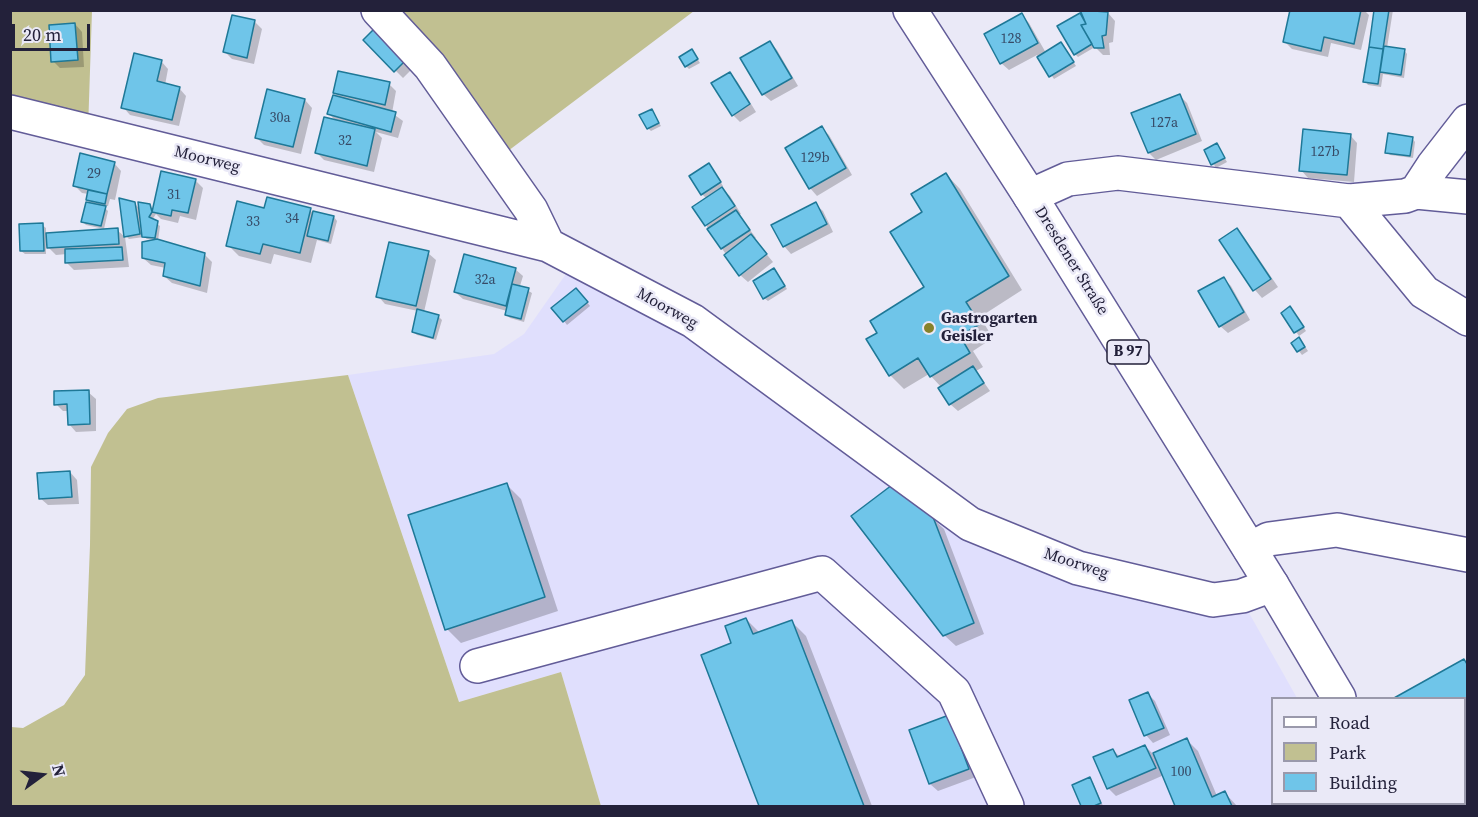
<!DOCTYPE html>
<html>
<head>
<meta charset="utf-8">
<style>
	body { margin:0 }
	#map { position:relative; width:1478px; height:817px; overflow:hidden; background:#eae9f7; font-family:"Source Serif 4",serif }
	canvas { display:block }
	.frame { position:absolute; inset:0; border:12px solid #23213a; pointer-events:none }
	.legend { position:absolute; left:1271px; top:697px; width:195px; height:108px; box-sizing:border-box; background:#eae9f7; border:2px solid #9a99ab; margin:0; padding:8px 10px; list-style:none; font-size:18px; color:#23213a }
	.legend li { display:flex; align-items:center; gap:12px; height:30px }
	.legend b { width:30px; border:2px solid #9a99ab }
	.north { position:absolute; left:12px; top:745px; width:60px; height:60px; -webkit-text-stroke:4px #eae9f7; paint-order:stroke; rotate:75deg; font-size:16px; font-weight:700; line-height:24px; text-align:center; color:#23213a }
	.north::after { content:''; display:block; margin:auto; width:21px; height:27px; background:#23213a; clip-path:polygon(50% 0,100% 100%,50% 72%,0 100%) }
	.scale { position:absolute; left:12px; top:24px; width:78px; height:27px; box-sizing:border-box; border:3px solid #23213a; border-top:0; padding-left:8px; font-size:18px; line-height:21px; white-space:nowrap; color:#23213a; -webkit-text-stroke:4px #eae9f7; paint-order:stroke }
</style>
</head>
<body>
<div id="map">
<canvas width="1478" height="817"></canvas>
<div class="frame"></div>
<ul class="legend">
<li><b style="height:8px;background:#fff"></b>Road</li>
<li><b style="height:16px;background:#c1c091"></b>Park</li>
<li><b style="height:16px;background:#6fc5e9"></b>Building</li>
</ul>
<div class="north">N</div>
<div class="scale">20 m</div>
</div>
<script>
const c = document.querySelector('canvas').getContext('2d');
c.lineJoin = 'round';
function fill(path, color) {
  c.fillStyle = color;
  c.fill(path, 'evenodd');
}
function trace(path, color, width, dash) {
  c.strokeStyle = color;
  c.lineWidth = width;
  c.lineCap = dash ? 'butt' : 'round';
  c.setLineDash(dash || []);
  c.stroke(path);
}
function drawText(font, color, halo, rows, align = 'center') {
  c.font = font + ' "Source Serif 4",serif';
  c.lineWidth = 5;
  c.setLineDash([]);
  c.textBaseline = 'middle';
  c.strokeStyle = halo;
  c.fillStyle = color;
  for (const [text, x, y, turn = 0] of rows) {
    c.save();
    c.translate(x, y);
    c.rotate((+turn || 0) * Math.PI / 180);
    c.textAlign = isNaN(turn) ? turn : align;
    if (halo) c.strokeText(text, 0, 0);
    c.fillText(text, 0, 0);
    c.restore();
  }
}
fill(new Path2D(`
	M575,261L970,525L1240,597L1297,698H1272V804H1351L1352,806H601L561,672L459,702L348,375L494,354L524,334Z`), '#e0dffd');
fill(new Path2D(`
	M11,11H92L88,130L11,112Z
	M378,11H694L496,160Z
	M348,375L459,702L561,672L601,806H11V727L23,728L64,705L85,675L90,545L91,467L108,433L127,409L158,398Z`), '#c1c091');
fill(new Path2D(`
	M1082,10L1108,13L1115,21L1113,42L1109,43L1110,55H1103L1095,47L1078,57L1075,54L1059,27L1081,14Z
	M1325,10H1364L1369,15L1361,50L1331,43L1328,57L1292,49L1285,42Z
	M1376,10H1393L1387,48L1404,50L1407,54L1404,78L1383,74L1381,87L1368,85L1365,81Z
	M1022,15L1029,23L1046,53L1061,43L1076,66L1054,79L1037,55L1009,70L1001,63Z
	M255,22L262,29L254,64L232,59L225,52Z
	M75,24L82,32L84,67L60,68L53,61Z
	M376,29L413,68L403,78L365,40Z
	M770,42L777,50L798,86L771,101L763,94Z
	M695,55L700,63L689,69L686,66Z
	M161,61L168,69L165,85L179,88L186,96L179,126L130,115L123,107Z
	M729,74L737,81L756,112L740,122L733,115Z
	M389,84L396,91L392,113L403,121L398,138L376,132L382,138L374,172L324,160L316,152L336,121L329,114L340,98L334,93Z
	M1179,95L1187,103L1202,141L1156,160L1149,153Z
	M305,100L312,108L301,154L264,145L256,137Z
	M652,111L661,126L651,131L648,128Z
	M822,128L829,135L852,175L817,196L810,188Z
	M1350,135L1357,143L1354,182L1308,178L1301,170Z
	M1412,138L1415,142L1413,158L1390,155L1387,152Z
	M1217,145L1227,162L1216,168L1206,151Z
	M114,163L121,171L115,200L110,199L108,206H103L108,211L104,229L86,225L83,222L92,204L87,200L89,194L82,193L74,185Z
	M712,168L723,186L721,188L730,196L741,214L739,215L756,238L754,239L773,262L748,282L740,275L706,225L707,199L702,194Z
	M162,173L196,181L203,188L196,220L180,216L178,223L161,219L156,214L152,220L160,226L158,241L205,255L212,262L207,293L172,283L164,276L166,268L151,265L143,258L155,240L147,239L144,237L129,239L126,236L134,203L140,209L149,205L154,210Z
	M946,174L960,189L1022,290L980,317L993,338L973,351L983,367L976,371L990,391L958,411L950,404L942,388L929,374L904,389L890,375L879,333L927,288L925,213Z
	M815,204L823,211L833,232L791,254L784,246Z
	M265,210H310L313,213L334,217L337,221L331,244L317,240L311,263L274,254L271,264L239,256L228,245Z
	M42,225L46,228V234L117,230L125,237L129,267L74,270L67,263V254L56,255L46,245V254H25L21,251Z
	M1237,230L1244,237L1278,287L1262,298L1255,290L1221,240Z
	M428,253L436,260L424,312L438,316L442,320L436,340L417,335L413,332L418,311L385,304L378,296Z
	M515,269L523,276L520,286L532,293L524,322L510,318L506,315L507,311L463,299L455,292Z
	M777,273L787,289L768,301L764,298Z
	M1223,278L1231,286L1250,320L1228,333L1220,326Z
	M580,293L590,306L567,325L564,321Z
	M1294,312L1306,331L1299,336L1283,313Z
	M1302,342L1308,351L1302,355L1293,343Z
	M88,392L96,399V431L76,432L69,424V411H63L56,404Z
	M70,472L77,480L79,504L48,505L40,498Z
	M507,485L521,499L558,611L461,643L447,629Z
	M932,518L944,529L984,634L956,646L944,635Z
	M746,619L760,633L791,621L806,636L872,806H761L703,656L733,644Z
	M1464,661L1468,665V726L1464,728V698H1396Z
	M1148,694L1155,701L1170,735L1153,743L1146,735Z
	M949,716L976,777L938,791L930,784L911,731Z
	M1187,740L1198,751L1217,796L1225,793L1237,806H1177L1164,775L1116,796L1109,789L1095,758L1113,750L1120,757L1145,746L1153,754Z
	M1468,753V792L1464,793V754Z
	M1089,779L1093,782L1103,806H1083L1074,786Z`), '#0003');
const building = new Path2D(`
	M1080,10L1108,12L1106,35L1102,36L1104,48H1094L1081,25L1086,24Z
	M1290,10H1361L1354,44L1324,37L1321,51L1283,42Z
	M1374,10H1389L1383,49L1369,47Z
	M1022,13L1038,43L1000,64L984,34Z
	M1080,13L1086,24L1081,25L1092,44L1074,55L1057,26Z
	M232,15L255,20L247,58L223,52Z
	M75,23L78,60L51,62L49,25Z
	M376,27L407,59L394,72L363,40Z
	M770,41L792,78L762,95L740,58Z
	M1061,42L1074,62L1049,77L1037,57Z
	M1384,46L1405,49L1401,75L1380,72Z
	M1369,47L1383,49L1378,84L1363,82Z
	M692,49L698,59L685,67L679,57Z
	M134,53L162,60L157,81L180,87L172,120L121,108Z
	M338,71L390,82L385,105L333,93Z
	M730,72L750,104L732,116L711,83Z
	M267,89L305,99L293,147L255,138Z
	M1180,94L1196,134L1148,153L1131,113Z
	M333,95L396,112L391,132L327,114Z
	M652,109L659,123L647,129L639,115Z
	M324,117L375,129L367,166L315,153Z
	M822,126L846,168L809,189L785,148Z
	M1303,129L1351,134L1347,175L1299,171Z
	M1388,133L1413,137L1410,156L1385,153Z
	M1217,143L1225,158L1211,165L1204,150Z
	M80,153L115,162L107,194L73,186Z
	M709,163L721,182L701,195L689,176Z
	M161,171L196,179L188,213L172,210L171,216L152,212Z
	M946,173L1009,276L966,302L980,324L960,336L970,353L930,377L918,358L889,376L866,339L877,333L870,321L924,287L890,232L922,212L911,194Z
	M722,187L735,206L705,226L692,207Z
	M88,190L107,194L105,204L86,200Z
	M267,197L311,208L300,253L263,244L260,254L226,246L237,201L264,208Z
	M119,198L135,202L140,234L124,237Z
	M86,202L106,206L101,226L81,222Z
	M138,202L150,204L152,212L149,217L158,221L155,238L142,237Z
	M816,202L827,224L783,247L771,225Z
	M736,210L750,230L721,249L707,229Z
	M313,211L334,216L328,241L307,236Z
	M43,223L44,251H20L19,224Z
	M118,228L119,244L47,248L46,233Z
	M1237,228L1271,279L1253,291L1219,240Z
	M751,234L767,254L739,276L724,255Z
	M157,239L205,253L200,286L163,276L165,263L142,258V242Z
	M389,242L429,251L416,306L376,297Z
	M122,247L123,260L65,263V249Z
	M464,254L516,268L506,306L454,292Z
	M774,268L785,286L763,299L753,281Z
	M1224,277L1244,312L1219,327L1198,291Z
	M512,284L529,288L521,319L505,315Z
	M576,288L588,302L563,322L551,308Z
	M1290,306L1304,327L1294,333L1281,313Z
	M417,309L439,315L433,338L412,332Z
	M1299,337L1305,347L1297,352L1291,343Z
	M973,366L984,383L949,405L938,388Z
	M89,390L90,424L68,425L67,404L54,405V391Z
	M70,471L72,497L39,499L37,473Z
	M507,483L545,597L445,630L408,515Z
	M892,485L933,517L974,623L943,636L851,516Z
	M746,618L753,634L792,620L864,806H759L701,655L731,643L725,626Z
	M1464,659L1468,666V726L1464,720V698H1394Z
	M1148,692L1164,728L1144,736L1129,700Z
	M949,715L969,769L929,784L909,730Z
	M1187,738L1212,797L1225,791L1232,806H1175L1153,753Z
	M1145,745L1156,768L1107,789L1093,757L1113,749L1117,757Z
	M1090,777L1101,803L1094,806H1081L1072,785Z`);
fill(building, '#6fc5e9');
trace(building, '#1e7897', 1.5);
const minor = new Path2D(`
	M378,10L430,66L531,210L548,245
	M10,112L548,245L693,321L970,524L1078,568L1213,600L1242,596L1272,585
	M1416,192L1433,166L1468,121
	M1030,196L1068,179L1118,173L1349,201L1424,292L1468,319
	M1349,201L1405,196L1416,192L1468,197
	M1250,549L1269,539L1337,530L1468,555
	M477,666L822,573L954,692L1007,806`);
const major = new Path2D(`
	M910,10L1030,196L1272,585L1339,698
	M1392,804L1394,806`);
trace(minor, '#625c98', 36);
trace(major, '#625c98', 36);
trace(minor, '#fff', 33);
trace(major, '#fff', 33);
for (const [x, y, r, color] of [
	[929,328,6,"#86822b"]
]) {
  const dot = new Path2D();
  dot.arc(x, y, r, 0, 2 * Math.PI);
  c.fillStyle = color;
  c.fill(dot);
  trace(dot, '#eae9f7', 2);
}
drawText('14px', '#364a66', null, [
	["128",1011,39],
	["30a",280,118],
	["127a",1164,123],
	["32",345,141],
	["127b",1325,152],
	["129b",815,158],
	["29",94,174],
	["31",174,195],
	["34",292,219],
	["33",253,222],
	["32a",485,280],
	["100",1181,772]
]);
for (const [x, y, w] of [
	[1128,352,42]
]) {
  const box = new Path2D();
  box.roundRect(x - w / 2, y - 12, w, 24, 4.5);
  c.fillStyle = '#eae9f7';
  c.fill(box);
  trace(box, '#23213a', 1.5);
}
drawText('bold 15px', '#23213a', null, [
	["B 97",1128,352]
]);
drawText('16px', '#23213a', '#eae9f7', [
	["Moorweg",207,160,14],
	["Dresdener Straße",1071,261,58],
	["Moorweg",667,309,29],
	["Moorweg",1076,564,18]
]);
drawText('bold 16px', '#23213a', '#eae9f7', [
	["Gastrogarten",941,319],
	["Geisler",941,337]
], 'left');
</script>
</body>
</html>
